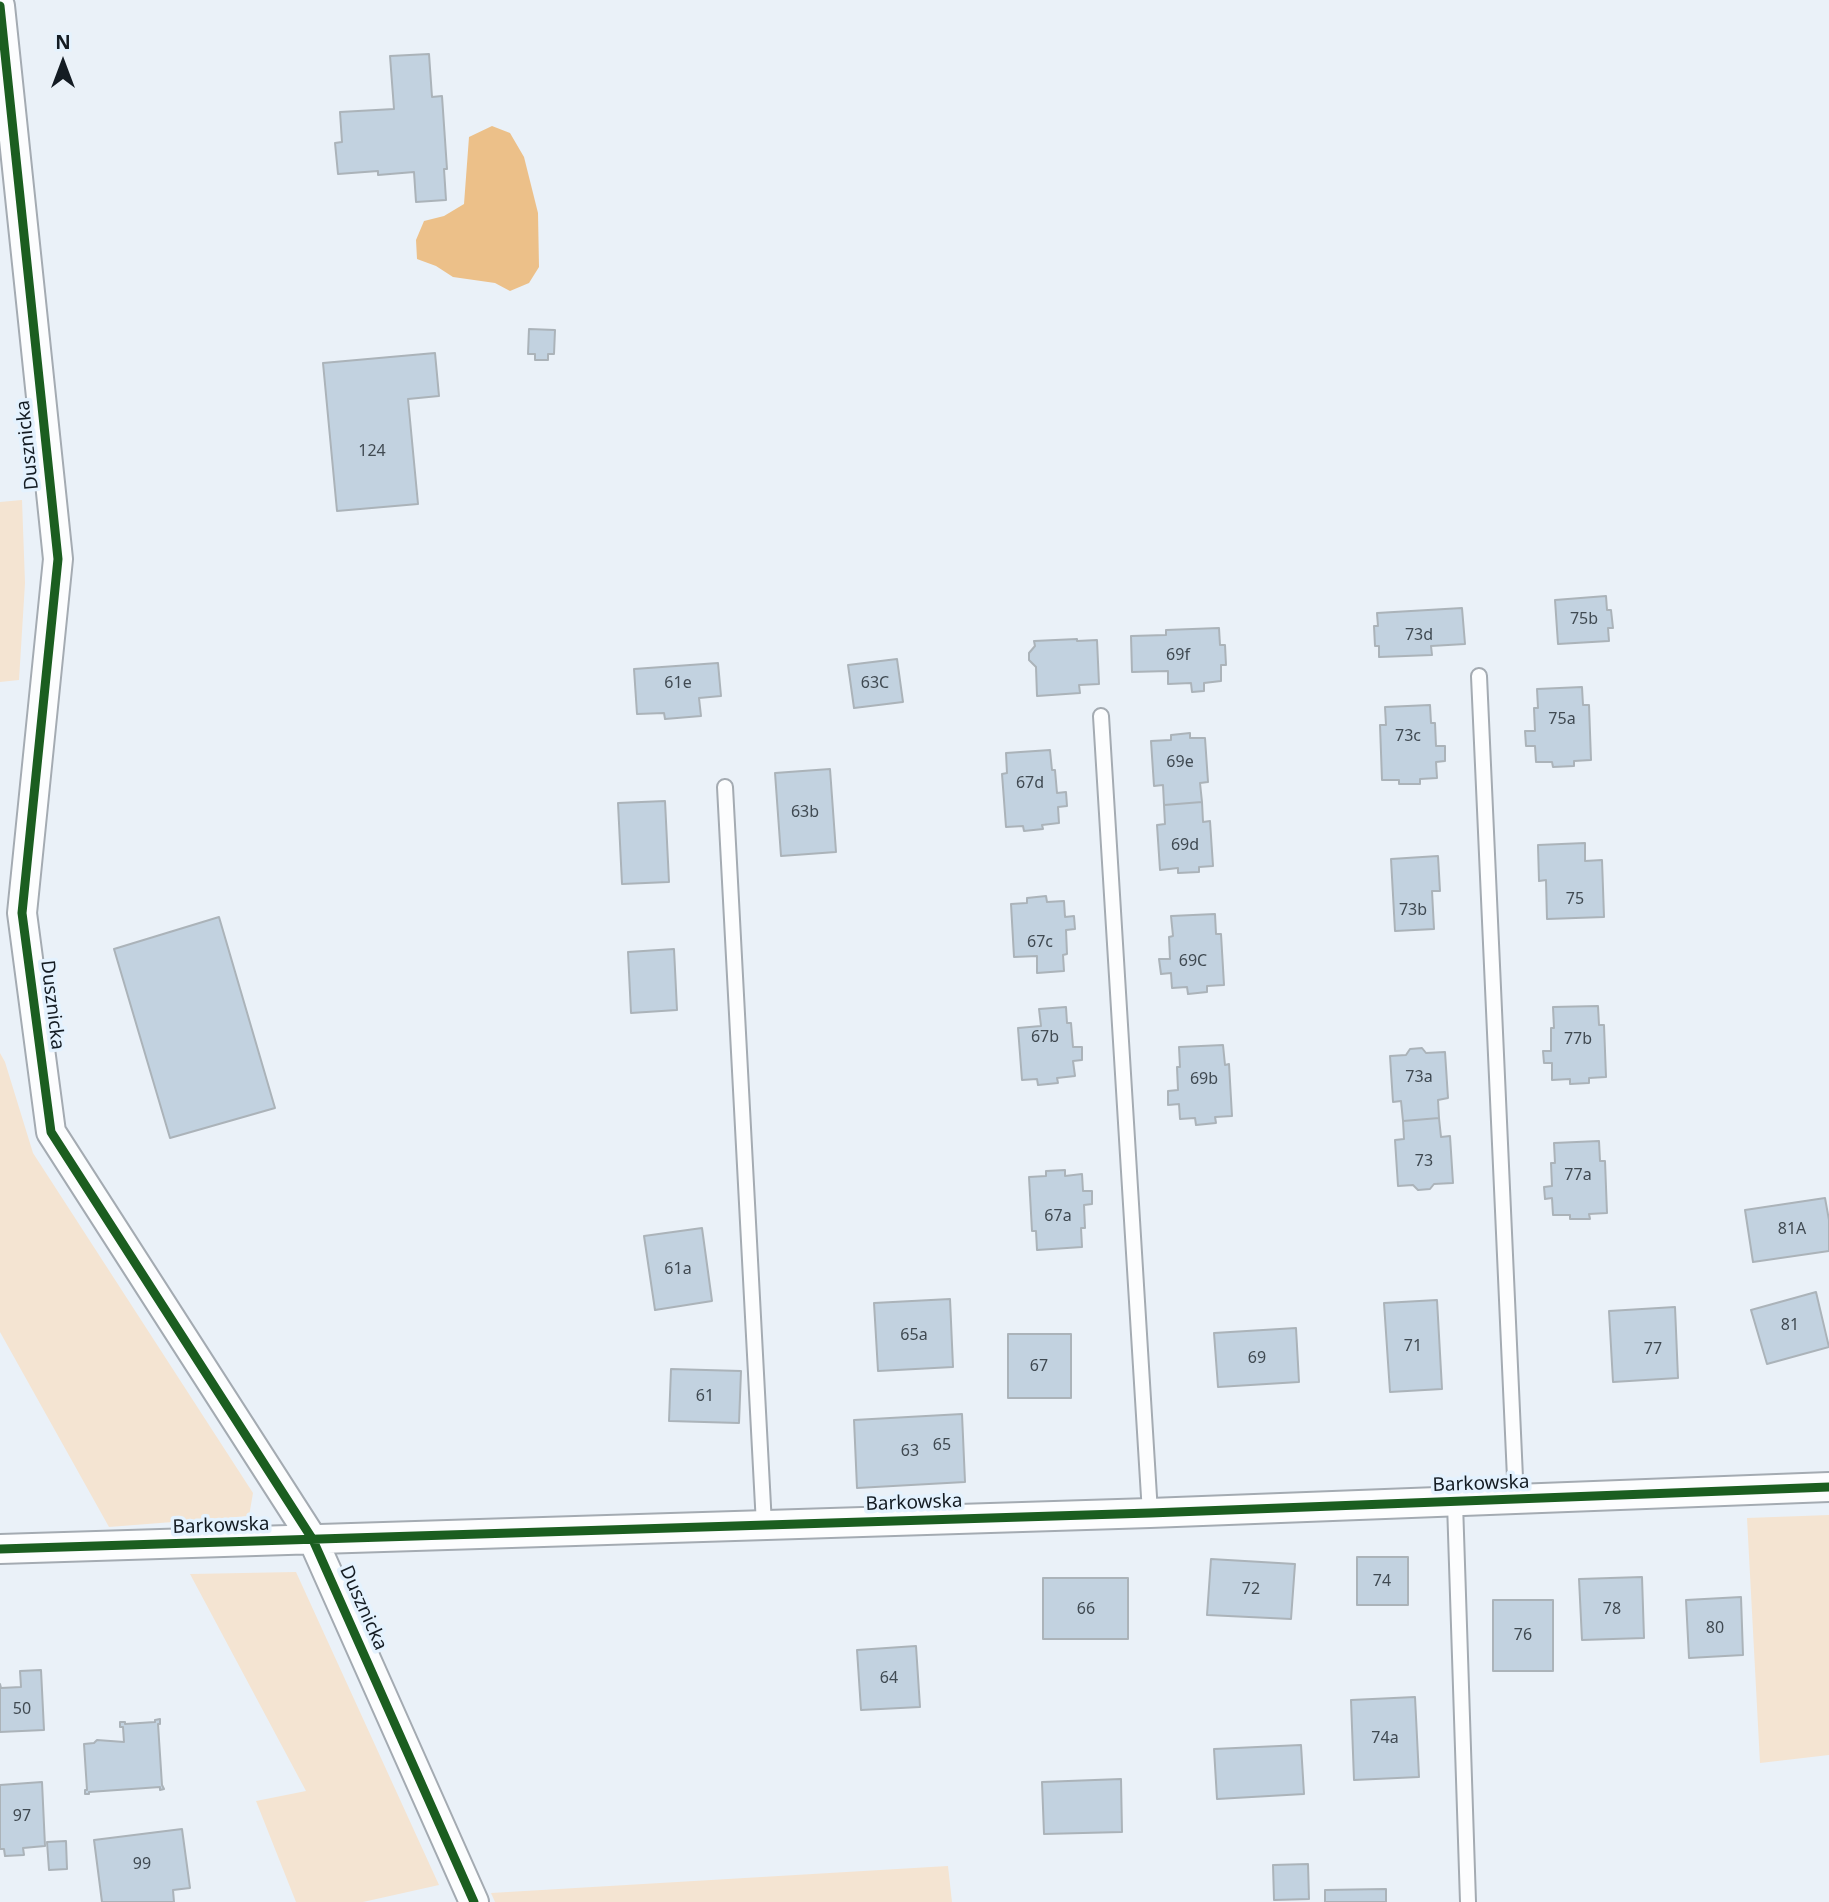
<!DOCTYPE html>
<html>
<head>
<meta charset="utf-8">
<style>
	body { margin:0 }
	#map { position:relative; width:1829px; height:1902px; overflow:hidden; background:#eaf1f8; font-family:"Noto Sans",sans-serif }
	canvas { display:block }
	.north { position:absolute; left:28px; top:28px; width:70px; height:70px; -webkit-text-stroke:5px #e4f2fe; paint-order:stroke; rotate:0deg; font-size:19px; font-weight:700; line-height:28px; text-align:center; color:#141c23 }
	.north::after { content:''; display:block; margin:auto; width:24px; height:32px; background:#141c23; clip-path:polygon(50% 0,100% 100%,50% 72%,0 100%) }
</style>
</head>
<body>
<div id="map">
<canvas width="1829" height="1902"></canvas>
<div class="north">N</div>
</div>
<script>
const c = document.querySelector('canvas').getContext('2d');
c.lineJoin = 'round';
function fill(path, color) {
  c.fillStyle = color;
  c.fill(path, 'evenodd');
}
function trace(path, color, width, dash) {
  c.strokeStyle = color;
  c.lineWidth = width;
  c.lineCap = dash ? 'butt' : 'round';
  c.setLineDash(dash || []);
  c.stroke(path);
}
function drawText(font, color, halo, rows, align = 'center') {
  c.font = font + ' "Noto Sans",sans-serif';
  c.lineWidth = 7;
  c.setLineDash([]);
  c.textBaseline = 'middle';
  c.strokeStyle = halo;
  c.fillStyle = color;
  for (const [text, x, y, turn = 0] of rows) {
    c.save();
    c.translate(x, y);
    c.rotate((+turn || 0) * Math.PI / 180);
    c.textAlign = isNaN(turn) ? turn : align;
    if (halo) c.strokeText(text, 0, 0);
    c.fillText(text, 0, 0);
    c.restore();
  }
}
fill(new Path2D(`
	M22,500L25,583L19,680L0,682V502Z
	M0,1053L5,1062L33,1153L253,1493L249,1516L109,1527L0,1332Z
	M1829,1515V1755L1760,1763L1747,1518Z
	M296,1572L439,1885L363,1902H296L256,1801L306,1791L190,1574Z
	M948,1866L952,1902H495L491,1893Z`), '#f4e4d2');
fill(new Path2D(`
	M492,126L510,133L524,157L538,213L539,267L529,283L510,291L495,283L453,277L436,266L417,259L416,240L424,221L444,216L464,204L469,137Z`), '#ecc089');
const building = new Path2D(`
	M429,54L432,97L442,96L447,169H444L446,200L416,202L414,172L378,175V171L338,174L335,143L342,142L340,112L394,109L390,56Z
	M529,329L555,330L554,354H548V360H535V354H528Z
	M435,353L439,396L408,399L418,504L337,511L323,363Z
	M1606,596L1607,610H1611L1613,628H1608L1609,641L1558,644L1555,600Z
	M1462,608L1465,644L1431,646L1432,655L1379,657V646H1375L1374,626H1378L1377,613Z
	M1219,628L1220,645H1225L1226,665H1221V681L1204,683V691L1192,692L1191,683L1168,684V671L1132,672L1131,636L1166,635V630Z
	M1077,639V641L1097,640L1099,684L1079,685L1080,693L1037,696L1036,667L1029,660V653L1035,646L1034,641Z
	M897,659L903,702L854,708L848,665Z
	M718,663L721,696L699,698L701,716L665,719L664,713L637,714L634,669Z
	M1582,687L1583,705H1589L1591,760L1574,761V766L1553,767L1552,762H1536L1535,746H1526L1525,731H1535L1534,708H1538L1537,689Z
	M1430,705L1431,723H1435L1436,746H1445V761L1436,762L1437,778L1420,779V784H1399V780H1382L1380,725H1386L1385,707Z
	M1190,733V738H1205L1208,782L1200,783L1202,802L1164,805L1163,785L1154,786L1151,741L1171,740V735Z
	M1050,750L1052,770H1055L1057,793L1066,792L1067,806L1058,807L1059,823L1042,825L1043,829L1024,831L1023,826L1006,827L1002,774L1007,773L1006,753Z
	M830,769L836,852L781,856L775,773Z
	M665,801L669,882L622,884L618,803Z
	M1202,802L1203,822L1210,821L1213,866L1199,867V872L1178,873V868L1160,870L1157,825L1165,824L1164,805Z
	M1585,843V861L1602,860L1604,917L1547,919L1546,880L1539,881L1538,845Z
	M1438,856L1440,891H1432L1434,929L1395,931L1391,859Z
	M1046,896L1047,902L1064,901L1065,917L1074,916L1075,929L1066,930L1067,954L1063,955L1064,971L1037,973V956L1014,957L1011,904L1027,903V898Z
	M1215,914L1216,934H1221L1224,985L1207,986V992L1188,994L1187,987L1172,988L1171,973L1161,974L1159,959H1170L1169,937L1173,936L1171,916Z
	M219,917L275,1108L170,1138L114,949Z
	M674,949L677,1010L631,1013L628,952Z
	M1598,1006L1599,1025H1604L1606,1077L1589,1078V1083L1570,1084V1079L1552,1080V1063H1544L1543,1051H1551V1028H1554L1553,1007Z
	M1066,1007L1067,1023H1071L1073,1047H1082V1060L1073,1061L1075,1076L1057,1078L1058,1083L1038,1085L1037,1079L1022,1080L1018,1028L1041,1026L1039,1009Z
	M1223,1045L1225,1065L1229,1064L1232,1116L1215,1117L1216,1123L1196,1125L1195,1118L1180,1119L1179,1104L1168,1105V1091L1178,1090L1177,1067H1180L1179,1047Z
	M1422,1048L1426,1053L1445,1052L1448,1098L1438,1100L1439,1118L1403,1121L1401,1101L1393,1102L1390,1056L1406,1055L1410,1049Z
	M1439,1118L1441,1137L1450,1136L1453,1183L1434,1184L1430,1189L1418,1190L1413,1185L1398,1186L1395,1140L1404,1139L1403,1121Z
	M1599,1141L1600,1161H1605L1607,1213L1589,1214L1590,1219H1570V1215H1553L1552,1198L1545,1199L1544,1187L1552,1186L1551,1163H1555L1554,1143Z
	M1065,1170V1176L1082,1174L1083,1191H1092V1204L1084,1205L1085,1228H1081L1082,1247L1037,1250L1036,1231H1032L1029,1177L1046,1176V1171Z
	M1825,1198L1829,1220V1251L1753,1262L1745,1210Z
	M702,1228L712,1301L655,1310L644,1236Z
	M1816,1292L1829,1347L1767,1364L1751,1310Z
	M950,1299L953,1367L878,1371L874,1303Z
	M1437,1300L1442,1389L1390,1392L1384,1303Z
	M1675,1307L1678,1378L1613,1382L1609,1311Z
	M1296,1328L1299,1382L1218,1387L1214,1333Z
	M1008,1334H1071V1398H1008Z
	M671,1369L741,1371L739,1423L669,1421Z
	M962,1414L965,1482L857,1488L854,1420Z
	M1357,1557H1408V1605H1357Z
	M1211,1559L1295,1564L1291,1619L1207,1615Z
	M1642,1577L1644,1638L1582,1640L1579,1579Z
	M1043,1578H1128V1639H1043Z
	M1741,1597L1743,1655L1689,1658L1686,1600Z
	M1493,1600H1553V1671H1493Z
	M916,1646L920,1707L861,1710L857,1650Z
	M41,1670L44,1730L0,1732V1684L1,1688L21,1687L20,1671Z
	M1415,1697L1419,1777L1354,1780L1351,1700Z
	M160,1719V1724H158L162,1785L164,1789L160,1790V1787L89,1792V1794H85V1790H87L84,1744L94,1743L97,1740L124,1742L123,1727H120V1722H125V1724L155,1722V1720Z
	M1301,1745L1304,1794L1217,1799L1214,1749Z
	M1121,1779L1122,1832L1044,1834L1042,1782Z
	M42,1782L45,1846L23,1848L24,1855L5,1856L4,1849H0V1785Z
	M182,1829L190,1888L173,1890L174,1902H102L94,1840Z
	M66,1841L67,1869L49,1870L47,1842Z
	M1308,1864L1309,1899L1274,1900L1273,1865Z
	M1386,1889V1902H1325V1890Z`);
fill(building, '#c2d2e0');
trace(building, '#abb3b9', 2);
const lane = new Path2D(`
	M1479,676L1516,1500
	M1101,716L1150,1513
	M725,787L764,1525
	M1455,1503L1468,1902`);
const street = new Path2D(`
	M0,6L58,559L22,913L51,1132L313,1540L474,1902
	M0,1549L1150,1513L1829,1487`);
trace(lane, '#a4abb2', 18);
trace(street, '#a4abb2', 32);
trace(lane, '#fcfdfe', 14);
trace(street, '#fcfdfe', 28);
trace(new Path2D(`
	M0,6L58,559L22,913L51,1132L313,1540L474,1902
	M0,1549L1150,1513L1829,1487`), '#1b5e20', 9);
drawText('16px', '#404a52', null, [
	["124",372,451],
	["75b",1584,619],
	["73d",1419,635],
	["69f",1178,655],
	["61e",678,683],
	["63C",875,683],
	["75a",1562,719],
	["73c",1408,736],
	["69e",1180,762],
	["67d",1030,783],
	["63b",805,812],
	["69d",1185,845],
	["75",1575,899],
	["73b",1413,910],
	["67c",1040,942],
	["69C",1193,961],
	["67b",1045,1037],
	["77b",1578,1039],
	["73a",1419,1077],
	["69b",1204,1079],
	["73",1424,1161],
	["77a",1578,1175],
	["67a",1058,1216],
	["81A",1792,1229],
	["61a",678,1269],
	["81",1790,1325],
	["65a",914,1335],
	["71",1413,1346],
	["77",1653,1349],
	["69",1257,1358],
	["67",1039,1366],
	["61",705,1396],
	["65",942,1445],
	["63",910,1451],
	["74",1382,1581],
	["72",1251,1589],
	["66",1086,1609],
	["78",1612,1609],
	["80",1715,1628],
	["76",1523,1635],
	["64",889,1678],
	["50",22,1709],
	["74a",1385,1738],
	["97",22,1816],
	["99",142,1864]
]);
drawText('19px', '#141c23', '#e4f2fe', [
	["Dusznicka",28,445,-96],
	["Dusznicka",52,1005,83],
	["Barkowska",1481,1484,-2],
	["Barkowska",914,1503,-2],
	["Barkowska",221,1526,-2],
	["Dusznicka",363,1608,66]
]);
</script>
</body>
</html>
